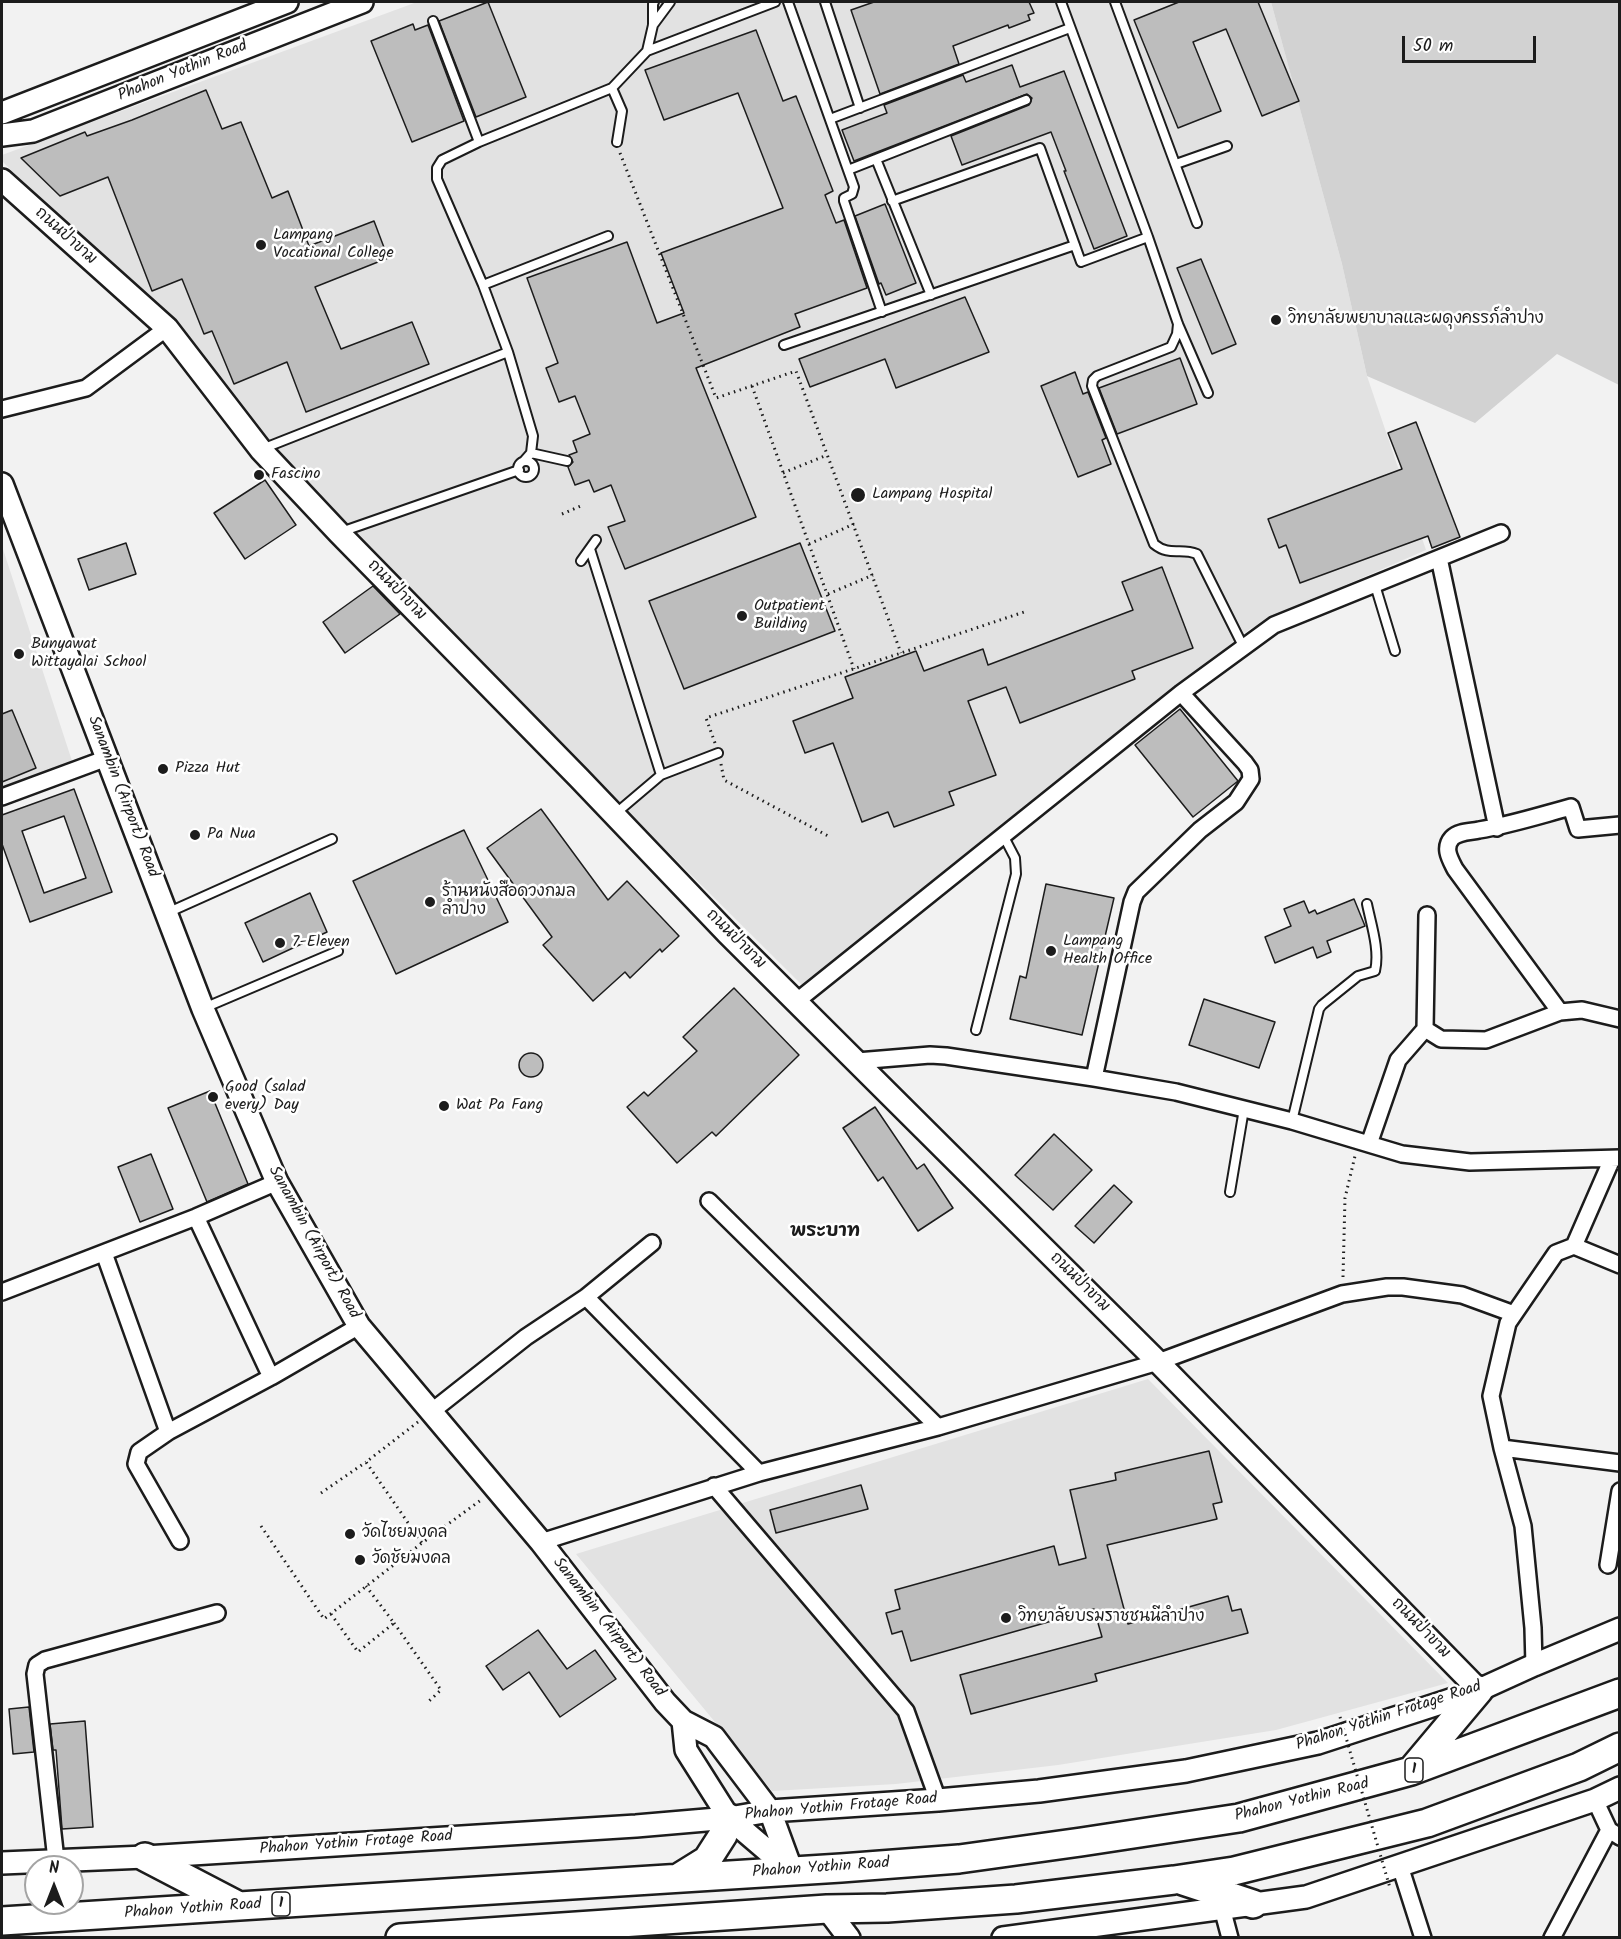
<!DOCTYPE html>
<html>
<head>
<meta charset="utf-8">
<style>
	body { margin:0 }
	#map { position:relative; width:1621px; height:1939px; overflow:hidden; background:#f2f2f2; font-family:Kalam,sans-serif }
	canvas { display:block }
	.frame { position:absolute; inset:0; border:3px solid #1c1c1c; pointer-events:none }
	.north { position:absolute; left:24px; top:1855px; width:60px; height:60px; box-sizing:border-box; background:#fff; border:2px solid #a4a4a4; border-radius:50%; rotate:0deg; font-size:16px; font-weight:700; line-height:24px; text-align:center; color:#1c1c1c }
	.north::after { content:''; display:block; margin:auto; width:21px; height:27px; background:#1c1c1c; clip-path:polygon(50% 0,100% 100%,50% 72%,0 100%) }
	.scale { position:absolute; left:1402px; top:36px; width:134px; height:27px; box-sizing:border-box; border:3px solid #1c1c1c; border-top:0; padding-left:8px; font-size:18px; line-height:21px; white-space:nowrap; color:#1c1c1c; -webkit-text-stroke:4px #fff; paint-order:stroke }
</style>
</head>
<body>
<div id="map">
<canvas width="1621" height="1939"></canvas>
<div class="frame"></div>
<div class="north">N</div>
<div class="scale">50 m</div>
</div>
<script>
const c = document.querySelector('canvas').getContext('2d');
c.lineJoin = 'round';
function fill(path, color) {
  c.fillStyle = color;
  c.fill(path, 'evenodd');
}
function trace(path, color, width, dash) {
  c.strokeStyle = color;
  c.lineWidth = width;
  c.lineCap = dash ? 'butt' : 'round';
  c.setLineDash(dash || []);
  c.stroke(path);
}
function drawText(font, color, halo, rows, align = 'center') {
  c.font = font + ' Kalam,"Playpen Sans Thai",sans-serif';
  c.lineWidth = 5;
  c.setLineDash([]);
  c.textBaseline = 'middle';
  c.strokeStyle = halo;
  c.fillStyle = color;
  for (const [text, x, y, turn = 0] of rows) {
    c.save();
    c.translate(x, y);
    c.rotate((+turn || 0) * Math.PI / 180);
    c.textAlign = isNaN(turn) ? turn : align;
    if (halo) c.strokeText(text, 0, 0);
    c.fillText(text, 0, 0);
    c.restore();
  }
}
fill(new Path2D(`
	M417,2H1271L1342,264L1367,376L1426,550L1295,607L1250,629L805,988L253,440L167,328L2,161V155Z
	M2,546L72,761L2,788Z
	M1148,1379L1448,1683L1276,1730L1058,1765L896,1784L772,1791L576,1554Z`), '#e2e2e2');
fill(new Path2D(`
	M1271,2H1619V385L1557,354L1475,423L1367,376L1342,264Z`), '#d2d2d2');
const building = new Path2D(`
	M488,2L526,97L476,117L439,21Z
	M874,2H1029L1034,13L1028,15L1030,20L1009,28L1008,25L953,46L959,64L880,94L851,10Z
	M1179,2H1258L1299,101L1262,116L1226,29L1193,42L1221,111L1178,128L1134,20Z
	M413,24L415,30L428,25L464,121L412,142L371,41Z
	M756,30L783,101L796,96L833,191L825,195L836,223L844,220L867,288L795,314L800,327L696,368L756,517L625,569L608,527L625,521L611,485L594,492L589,480L575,485L568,467L573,462L569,455L577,452L573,441L590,434L575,396L559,402L546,368L558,363L527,278L627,242L657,323L684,313L661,253L783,208L738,93L664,120L645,70Z
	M1012,65L1020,87L1064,71L1127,236L1094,249L1064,171H1066L1051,132L962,165L951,136L1029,105L1032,98L1027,94L854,161L842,130L887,113L884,105L963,75L966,82Z
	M206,90L222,129L241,122L272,198L288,191L309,246L374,221L388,258L315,287L341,349L412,322L429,364L306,412L287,362L234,384L212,331L204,334L182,279L152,291L108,177L60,196L21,158L85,132L87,136L132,120Z
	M885,204L916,283L886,295L881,283L879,284L855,216Z
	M1201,259L1236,344L1212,354L1177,268Z
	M965,297L989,352L896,388L885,359L810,387L799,359Z
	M1180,358L1197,404L1117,434L1099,388Z
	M1075,372L1083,394L1088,392L1106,438L1102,440L1111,464L1078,477L1041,386Z
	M1416,422L1460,537L1432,548L1428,536L1300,583L1286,545L1279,548L1268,519L1402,469L1388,433Z
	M265,480L296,525L245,559L214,513Z
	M126,543L136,574L89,590L78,559Z
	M800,543L835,631L684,689L649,601Z
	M1162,567L1193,648L1132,671L1135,679L1020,723L1006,687L968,701L996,775L949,792L954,805L894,827L888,812L862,822L833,743L805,753L793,721L853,698L845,677L916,651L924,671L983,649L988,665L1133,610L1122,582Z
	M373,586L400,614L345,653L323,622Z
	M1180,709L1238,781L1193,817L1135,745Z
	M12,710L36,768L2,782V714Z
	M74,789L112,892L30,922L2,844V815ZM64,816L86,878L44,893L22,831Z
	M541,809L608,900L627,881L679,936L662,952L660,949L630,978L625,972L593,1001L543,945L552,937L487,848Z
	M464,830L508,922L396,974L353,881Z
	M1046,884L1114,898L1082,1035L1010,1019L1020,976L1026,978Z
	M310,893L327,932L263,962L245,923Z
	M1354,899L1365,926L1327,941L1331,952L1317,958L1313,947L1275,963L1265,937L1291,926L1284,909L1304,901L1309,913L1315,910L1317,914Z
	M734,988L799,1055L716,1136L712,1132L677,1163L627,1107L644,1092L648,1096L697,1051L683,1037Z
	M1204,999L1275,1022L1259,1068L1189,1045Z
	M519 1065a12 12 0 1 1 24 0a12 12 0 1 1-24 0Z
	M210,1091L248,1184L207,1202L168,1108Z
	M875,1107L917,1169L924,1164L953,1208L918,1231L883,1177L878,1181L843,1128Z
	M1054,1134L1092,1170L1053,1210L1015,1175Z
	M151,1154L173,1209L140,1222L118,1167Z
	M1114,1185L1132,1202L1094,1243L1075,1226Z
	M1209,1451L1222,1502L1213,1504L1217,1519L1107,1545L1128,1624L1228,1596L1232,1611L1241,1609L1248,1633L1095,1674L1097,1681L971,1714L960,1675L1102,1637L1094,1609L911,1661L902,1631L892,1634L886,1613L900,1609L895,1590L1054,1546L1059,1565L1086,1558L1070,1490L1116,1480L1115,1473Z
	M861,1485L868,1509L776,1533L770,1510Z
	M538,1630L567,1669L595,1650L616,1679L560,1717L529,1672L503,1690L486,1666Z
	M29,1707L34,1752L13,1754L9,1709Z
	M85,1721L93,1827L62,1829L56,1750H53L50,1724Z`);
fill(building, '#bdbdbd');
trace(building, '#1c1c1c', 1.5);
const lane = new Path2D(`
	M788,2L854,187L852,194L844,198V201L882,312
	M825,2L860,108
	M1061,2L1148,237L1178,324L1208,393
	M1115,2L1197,223
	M433,21L479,142
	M653,25L670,2
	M647,51L775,2
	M612,88L622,111L617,142
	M830,119L1070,28
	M876,159L931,295
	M1176,164L1227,146
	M848,170L1026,100
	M892,201L1040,148L1081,262L1148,237
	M483,285L608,236
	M1178,324L1177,334L1171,347L1097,376L1093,380L1092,386L1154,544C1170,557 1180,547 1197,554L1243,646
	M784,345L1075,245
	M262,449L508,352
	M531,453L567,461
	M524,461L531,453L533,436L508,352L483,285L437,179V168L442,160L479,142L612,88L647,51L653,25V4L654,2
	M518 469a8 8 0 1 1 16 0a8 8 0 1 1-16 0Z
	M341,532L519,470
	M590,549L661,775
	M581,561L596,540
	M1375,585L1395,651
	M615,814L661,775L718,753
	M167,913L332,839
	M204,1008L338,951
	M976,1030L1016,874L1015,858L1003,835
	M1292,1121L1319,1009L1322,1005L1358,976L1375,971C1380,950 1371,924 1367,904
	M1230,1192L1244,1109`);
const street = new Path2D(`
	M2,409L86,388L167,328
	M1439,558L1497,828
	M2,797L107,758
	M797,1001L1181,693L1274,625L1501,533
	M1560,1012L1455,869C1450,859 1443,848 1452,838C1459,831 1471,832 1479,830C1510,825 1541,815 1571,807L1578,829L1620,825
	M1425,1029L1427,915
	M857,1061L930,1055L946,1056L1094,1078L1176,1092L1292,1121L1402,1154L1470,1162L1620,1158
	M1094,1078L1132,902L1136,892L1200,830L1236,802L1251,779L1250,770L1245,763L1181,693
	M1369,1144L1398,1060L1425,1029L1441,1039L1486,1040L1560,1012L1582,1010L1620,1019
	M709,1201L938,1427
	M196,1217L271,1377
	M1574,1246L1620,1265
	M104,1253L168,1432
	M2,1292L196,1217L277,1182
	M586,1297L759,1473
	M431,1412L526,1337L586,1297L652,1243
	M1502,1448L1620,1463
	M714,1486L906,1711L938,1800
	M180,1541L136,1464L139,1452L168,1432L271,1377L359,1326
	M541,1542L759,1473L938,1427L1158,1362L1342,1294L1387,1287H1403L1462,1295L1514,1314
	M1608,1565L1620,1491
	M1534,1665L1533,1628L1523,1526L1502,1448L1491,1396L1508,1323L1556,1253L1574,1246L1612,1159
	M1595,1800L1609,1830L1620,1837
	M56,1860L35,1674L37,1665L45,1660L217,1613
	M1400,1866L1423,1938
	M1222,1908L1230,1938
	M1552,1938L1609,1830`);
const secondary = new Path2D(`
	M2,113L287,2
	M2,135L33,131L362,2
	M2,180L167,328L261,450L339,533L579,778L727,933L1158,1362L1479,1690
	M2,484L203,1009L277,1182L359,1326L541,1542L665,1702L683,1721L714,1737L770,1811L792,1871
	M683,1721L686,1750L729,1818L791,1871
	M2,1863L145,1857L636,1826L729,1818L770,1811L938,1800L1039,1791L1186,1771L1318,1743L1447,1701L1479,1690L1534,1665L1620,1629
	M827,1909L849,1938
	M1003,1938L1306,1897L1595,1800L1620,1788`);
const highway = new Path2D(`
	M1411,1771L1479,1690
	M145,1857L239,1906
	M678,1878L707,1860L723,1835L729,1818
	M1183,1881L1253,1904
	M2,1921L841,1868L959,1859L1081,1842L1239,1818L1411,1771L1620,1693
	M400,1938L827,1909L887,1908L1016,1899L1174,1880L1234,1871L1427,1823L1579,1767L1620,1747`);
trace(lane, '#1c1c1c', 12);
trace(street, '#1c1c1c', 20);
trace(secondary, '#1c1c1c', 26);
trace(highway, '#1c1c1c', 32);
trace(new Path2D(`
	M620,153L716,398L796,371L901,653
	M752,386L854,669
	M783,473L827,455
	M562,514L583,505
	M809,544L854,524
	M828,594L873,575
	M715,743L706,718L1024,612
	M721,764L724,780L830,837
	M1343,1277L1345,1198L1355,1156
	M418,1422L366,1462L422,1543L481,1500
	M321,1493L366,1462
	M261,1526L324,1619L422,1543
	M331,1614L358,1652L394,1623L366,1586
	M394,1623L441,1690L429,1701`), '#1c1c1c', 3, [1.5, 4.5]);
trace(lane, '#fff', 8);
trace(street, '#fff', 15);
trace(secondary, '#fff', 21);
trace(highway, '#fff', 27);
trace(new Path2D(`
	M1340,1717L1390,1888`), '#1c1c1c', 3, [1.5, 4.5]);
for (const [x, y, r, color] of [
	[261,245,6,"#1c1c1c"],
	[1276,320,6,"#1c1c1c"],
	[259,475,6,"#1c1c1c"],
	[858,495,8,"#1c1c1c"],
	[742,616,6,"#1c1c1c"],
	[19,654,6,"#1c1c1c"],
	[163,769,6,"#1c1c1c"],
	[195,835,6,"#1c1c1c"],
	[430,902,6,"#1c1c1c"],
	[280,943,6,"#1c1c1c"],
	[1051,951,6,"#1c1c1c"],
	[213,1097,6,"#1c1c1c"],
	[444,1106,6,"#1c1c1c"],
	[350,1534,6,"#1c1c1c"],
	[360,1560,6,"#1c1c1c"],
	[1006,1618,6,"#1c1c1c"]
]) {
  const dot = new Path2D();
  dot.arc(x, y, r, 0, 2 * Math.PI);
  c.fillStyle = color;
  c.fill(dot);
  trace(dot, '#fff', 2);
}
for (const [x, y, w] of [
	[1414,1770,18],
	[281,1904,18]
]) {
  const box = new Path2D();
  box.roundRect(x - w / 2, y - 12, w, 24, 4.5);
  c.fillStyle = '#fff';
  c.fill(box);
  trace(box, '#1c1c1c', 1.5);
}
drawText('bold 15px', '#1c1c1c', null, [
	["1",1414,1770],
	["1",281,1904]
]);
drawText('16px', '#1c1c1c', '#fff', [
	["Phahon Yothin Road",183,72,-22],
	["ถนนป่าขาม",65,237,42],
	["ถนนป่าขาม",396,591,46],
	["Sanambin (Airport) Road",122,797,69],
	["ถนนป่าขาม",735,940,45],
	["Sanambin (Airport) Road",313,1243,61],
	["ถนนป่าขาม",1079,1283,45],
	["Sanambin (Airport) Road",608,1628,52],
	["ถนนป่าขาม",1420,1629,46],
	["Phahon Yothin Frotage Road",1389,1717,-18],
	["Phahon Yothin Road",1302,1801,-14],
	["Phahon Yothin Frotage Road",841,1808,-5],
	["Phahon Yothin Frotage Road",356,1844,-4],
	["Phahon Yothin Road",821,1869,-4],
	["Phahon Yothin Road",193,1910,-4]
]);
drawText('16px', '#1c1c1c', '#fff', [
	["Lampang",273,236],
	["Vocational College",273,254],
	["วิทยาลัยพยาบาลและผดุงครรภ์ลําปาง",1288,320],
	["Fascino",271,475],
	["Lampang Hospital",872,495],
	["Outpatient",754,607],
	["Building",754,625],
	["Bunyawat",31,645],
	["Wittayalai School",31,663],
	["Pizza Hut",175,769],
	["Pa Nua",207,835],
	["ร้านหนังสือดวงกมล",442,893],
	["ลำปาง",442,911],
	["Lampang",1063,942],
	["Health Office",1063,960],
	["7-Eleven",292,943],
	["Good (salad",225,1088],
	["every) Day",225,1106],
	["Wat Pa Fang",456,1106],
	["วัดไชยมงคล",362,1534],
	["วัดชัยมงคล",372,1560],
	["วิทยาลัยบรมราชชนนีลำปาง",1018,1618]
], 'left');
drawText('bold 18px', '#1c1c1c', '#fff', [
	["พระบาท",825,1233]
]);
</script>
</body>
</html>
